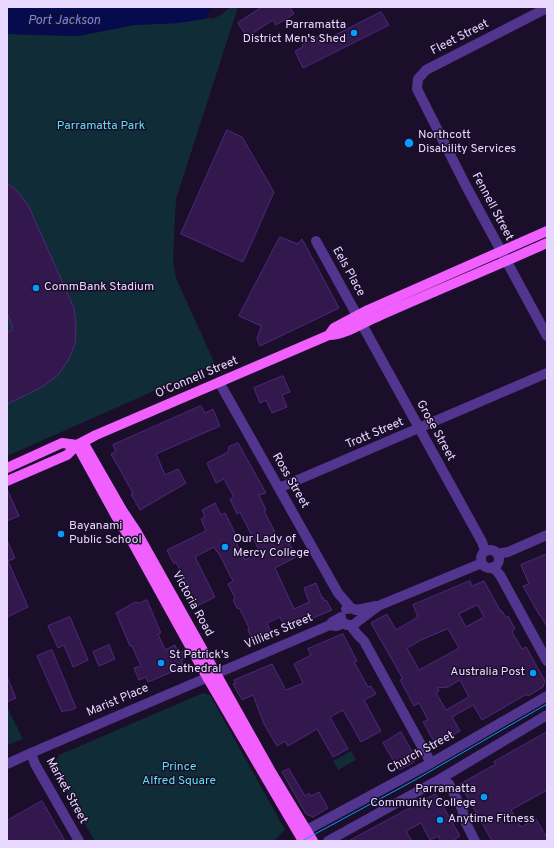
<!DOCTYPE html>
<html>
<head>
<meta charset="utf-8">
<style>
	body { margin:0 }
	#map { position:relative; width:554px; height:848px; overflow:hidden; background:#1b0e2b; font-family:Overpass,sans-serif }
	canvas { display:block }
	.frame { position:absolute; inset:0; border:8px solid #e8d8ff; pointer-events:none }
</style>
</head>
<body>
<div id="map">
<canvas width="554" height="848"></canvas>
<div class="frame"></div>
</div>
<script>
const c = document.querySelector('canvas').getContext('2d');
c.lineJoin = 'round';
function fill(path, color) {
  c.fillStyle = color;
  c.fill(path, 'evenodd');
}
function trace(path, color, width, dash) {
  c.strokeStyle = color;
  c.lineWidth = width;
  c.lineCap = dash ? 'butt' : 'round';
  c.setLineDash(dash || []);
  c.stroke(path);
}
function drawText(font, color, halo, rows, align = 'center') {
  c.font = font + ' Overpass,sans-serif';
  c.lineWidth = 3;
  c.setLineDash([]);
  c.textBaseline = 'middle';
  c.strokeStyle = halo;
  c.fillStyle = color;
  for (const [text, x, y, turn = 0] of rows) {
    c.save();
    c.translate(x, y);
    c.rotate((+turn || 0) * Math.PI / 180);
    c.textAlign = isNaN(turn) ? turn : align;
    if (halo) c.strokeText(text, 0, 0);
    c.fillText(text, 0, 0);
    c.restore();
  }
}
fill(new Path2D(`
	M231,7H238L176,199L173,260L176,278L215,364L7,456V34L78,36L134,25L178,23L214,17Z
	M203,693L210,695L285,830L273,841H95L52,768L59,755Z
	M7,707L23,739L7,745Z
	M351,751L356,760L338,770L333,761Z`), '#102c36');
fill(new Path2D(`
	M7,7H231L215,17L178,23L134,25L78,36L7,34Z`), '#050b4d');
fill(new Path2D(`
	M213,7H228L223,14L212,19L206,16Z`), '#1b0e2b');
const building = new Path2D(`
	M262,7H290L294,14L276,25L273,20L247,37L238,23Z
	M381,12L389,25L303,68L295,51L303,47L302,45L317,37L319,43Z
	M227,130L242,137L274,192L243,262L181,234Z
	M7,183L17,191L28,205L74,308L76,326L75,344L68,361L57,376L42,387L7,404V333L12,330V325L7,313Z
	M280,237L298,244L302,239L339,308L260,346L257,339L261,326L239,316Z
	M283,376L290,392L282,395L287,407L272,413L266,400L260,403L254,388Z
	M201,406L205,413L213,409L220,426L156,454L165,475L178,469L186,483L140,510L131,494L133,493L111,454L116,451L113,445Z
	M238,443L266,493L259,495L266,510L264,511L280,542L287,539L296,557L275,568L294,609L309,602L304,588L316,583L322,598L323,597L324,601L326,600L332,610L285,630L280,617L267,623L270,630L252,639L248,630L249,628L240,609L237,608L233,600L235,598L228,584L233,581L218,552H217L214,547L195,557L215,597L195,607L187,592L190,591L176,562L174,564L167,550L206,531L201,519L205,517L202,510L215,503L221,515L225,513L239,541L236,542L245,560L260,552L240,512L237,514L230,499L234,497L224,479L216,483L207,463L228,452L229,447Z
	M7,489L19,516L7,521Z
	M7,540L15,558L8,561L28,607L7,617Z
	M547,554V627L541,616H540L523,586L529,584L521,565Z
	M470,581L472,586L484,581L501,612L502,611L506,618L508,616L515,629L512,632L522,649L526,647L545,681L543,687L528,696L527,694L482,720L473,705L452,717L460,731L436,745L423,722L428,720L419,703L414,706L400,680L403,679L371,623L387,614L396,630L418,617L413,605ZM478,605L484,617L466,627L459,614ZM448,629L459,648L419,670L407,648L421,640ZM460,680L469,697L446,710L436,693L439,691L437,688L448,687Z
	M147,600L161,633L158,634L165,650L175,645L178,653L183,651L187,658L181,660L184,667L148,682L146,677L139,680L134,668L141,666L132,646H130L116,613L135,602L139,603Z
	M70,617L88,660L73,667L64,645L58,648L48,626Z
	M343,634L357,661L354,662L363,678L368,687L371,686L376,694L364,700L381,731L361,742L343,710L330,717L348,749L333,757L317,729L288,746L285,741L277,746L264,724L253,695L242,700L233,684L236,683L234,680L272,664L286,690L303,683L294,664L311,655L308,649Z
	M109,645L115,659L99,666L93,652Z
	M52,650L76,708L68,711L67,710L62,712L37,656Z
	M7,677L16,698L7,702Z
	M401,732L415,757L414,762L399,770L383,743Z
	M547,732V790L511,810L521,827L536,819L547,838V841H492L460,784L496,764L494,762Z
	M289,769L305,796L309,793L311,796L319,792L328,808L313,817L306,814L282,772Z
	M436,794L460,836L452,841H441L438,836L430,840L421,823L406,831L412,841H349Z
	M42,801L65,841H7V821Z`);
fill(building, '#33184e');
trace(building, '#51287c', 1);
trace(new Path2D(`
	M547,8L426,70L418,79L417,89L466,186L547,336
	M316,241L482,542L485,551
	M219,382L338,593L351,608
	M279,488L547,373
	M481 559a9 9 0 1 1 18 0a9 9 0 1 1-18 0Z
	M497,554L508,552L547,535
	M493,567L500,575L547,661
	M346,609L351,608L356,610L376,606
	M330,625L336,626L344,623L347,625H353L378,606L482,563
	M351,626L357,634L364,641L431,763
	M31,753L35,764L79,841
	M7,764L31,753L330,625L332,622L341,617
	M440,779L444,780L449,784L462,809L465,821L475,841
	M307,830L431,763L547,696
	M328,841L440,779L547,715`), '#52358e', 10);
trace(new Path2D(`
	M329,335L334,328L368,310L547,231
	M83,442L122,510L136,531L270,770L313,841
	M77,445L116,516L133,543L207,677L303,841
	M7,468L62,443L77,445
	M7,481L67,455L77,445L96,435L329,335C346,335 363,322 379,316C435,291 491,268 547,243`), '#f25fff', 10);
trace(new Path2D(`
	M302,841L415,780L547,704`), '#049dff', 1);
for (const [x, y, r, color] of [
	[354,33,4,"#049dff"],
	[409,143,5,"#049dff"],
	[36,288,4,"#049dff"],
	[61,534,4,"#049dff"],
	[225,547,4,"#049dff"],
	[161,663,4,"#049dff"],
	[533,673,4,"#049dff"],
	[484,797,4,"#049dff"],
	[440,820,4,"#049dff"]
]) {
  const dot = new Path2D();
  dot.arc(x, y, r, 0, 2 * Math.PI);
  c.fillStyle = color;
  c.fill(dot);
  trace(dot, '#1b0e2b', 1.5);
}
drawText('12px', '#e8d8ff', '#1b0e2b', [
	["Parramatta",346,26,"right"],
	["District Men's Shed",346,40,"right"],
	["Northcott",418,136],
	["Disability Services",418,150],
	["CommBank Stadium",44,288],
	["Bayanami",69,527],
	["Public School",69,541],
	["Our Lady of",233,540],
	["Mercy College",233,554],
	["St Patrick's",169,656],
	["Cathedral",169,670],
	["Australia Post",525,673,"right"],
	["Parramatta",476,790,"right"],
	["Community College",476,804,"right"],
	["Anytime Fitness",448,820]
], 'left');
drawText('12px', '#e8d8ff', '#1b0e2b', [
	["Fleet Street",460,38,-27],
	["Fennell Street",492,207,62],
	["Eels Place",348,272,61],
	["O'Connell Street",197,378,-23],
	["Grose Street",435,431,61],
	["Trott Street",375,434,-23],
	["Ross Street",290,481,60],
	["Victoria Road",192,604,61],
	["Villiers Street",279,632,-23],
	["Marist Place",118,701,-23],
	["Church Street",421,753,-29],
	["Market Street",66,791,61]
]);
drawText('12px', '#58e5eb', '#1b0e2b', [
	["Parramatta Park",101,127],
	["Prince",179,768],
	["Alfred Square",179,782]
]);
drawText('italic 13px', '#668cff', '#1b0e2b', [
	["Port Jackson",64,21]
]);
</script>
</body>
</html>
